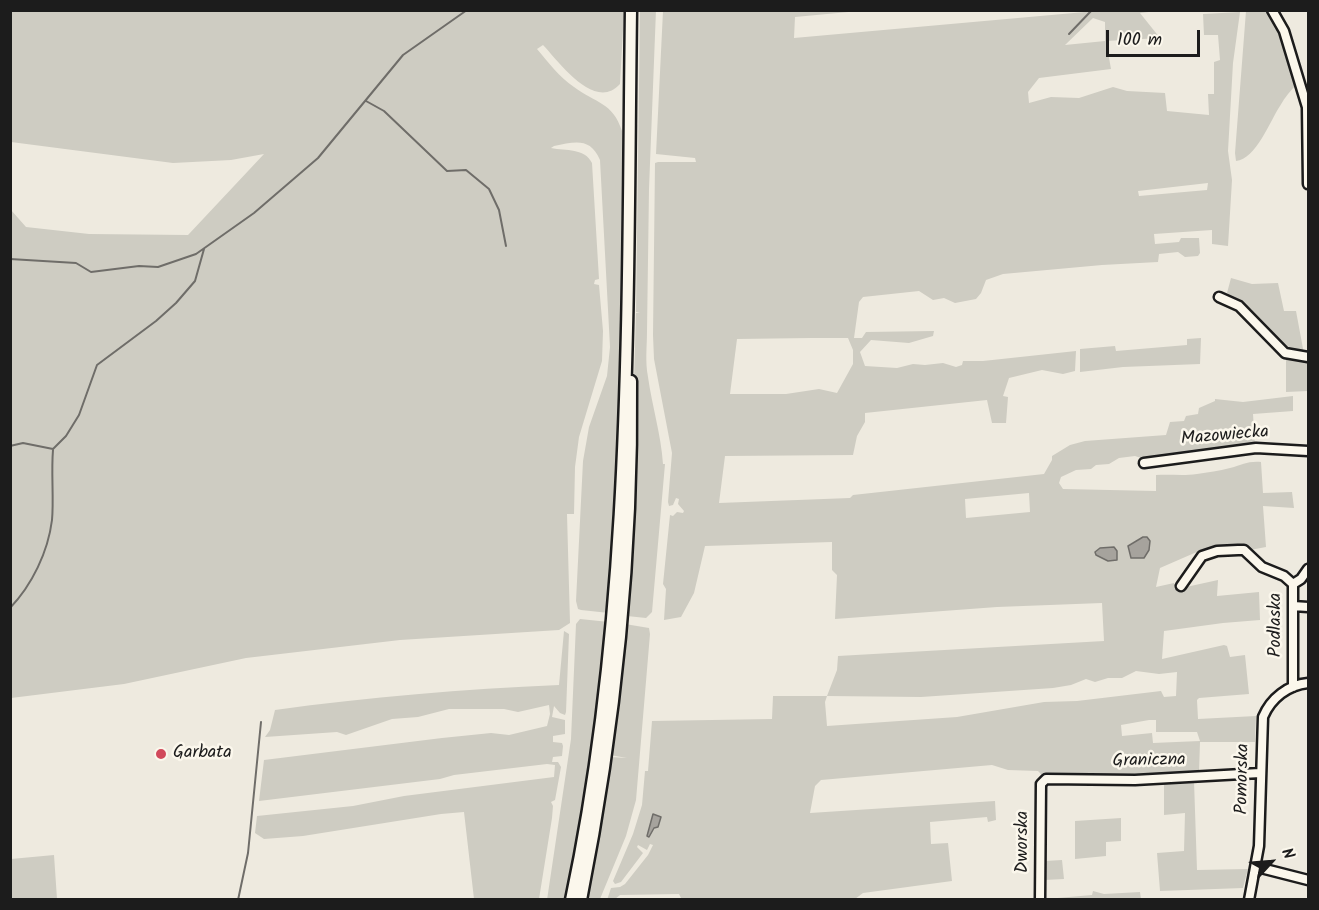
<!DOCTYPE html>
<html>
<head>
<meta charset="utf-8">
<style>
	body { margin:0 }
	#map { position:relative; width:1319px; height:910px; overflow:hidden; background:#eeeadf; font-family:Kalam,sans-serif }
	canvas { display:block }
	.frame { position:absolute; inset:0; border:12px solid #1c1c1c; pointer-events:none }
	.north { position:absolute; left:1241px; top:832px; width:60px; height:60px; -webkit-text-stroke:4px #fbf7ec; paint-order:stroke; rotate:64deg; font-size:16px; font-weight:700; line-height:24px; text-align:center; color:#1c1c1c }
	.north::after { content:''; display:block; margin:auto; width:21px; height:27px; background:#1c1c1c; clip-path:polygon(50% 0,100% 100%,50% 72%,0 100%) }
	.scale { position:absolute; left:1106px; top:30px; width:94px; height:27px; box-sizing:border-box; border:3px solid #1c1c1c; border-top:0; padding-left:8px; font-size:18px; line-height:21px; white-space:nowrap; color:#1c1c1c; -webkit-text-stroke:4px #fbf7ec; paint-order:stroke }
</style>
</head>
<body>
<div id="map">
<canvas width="1319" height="910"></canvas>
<div class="frame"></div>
<div class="north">N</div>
<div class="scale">100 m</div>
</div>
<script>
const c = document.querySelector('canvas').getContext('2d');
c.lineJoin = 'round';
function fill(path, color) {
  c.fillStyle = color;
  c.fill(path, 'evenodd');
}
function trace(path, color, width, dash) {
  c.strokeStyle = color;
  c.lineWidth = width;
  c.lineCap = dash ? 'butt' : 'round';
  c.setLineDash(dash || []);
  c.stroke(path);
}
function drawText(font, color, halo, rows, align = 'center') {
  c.font = font + ' Kalam,sans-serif';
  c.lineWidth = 5;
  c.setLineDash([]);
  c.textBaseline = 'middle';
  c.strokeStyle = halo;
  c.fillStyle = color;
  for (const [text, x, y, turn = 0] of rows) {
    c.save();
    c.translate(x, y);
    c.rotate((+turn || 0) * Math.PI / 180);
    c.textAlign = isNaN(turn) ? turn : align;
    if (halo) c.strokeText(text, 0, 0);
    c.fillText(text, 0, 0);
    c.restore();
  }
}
fill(new Path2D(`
	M656,10L649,189L647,331C647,347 645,361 648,377C652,406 661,434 663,464H665L652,612L646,618L627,616L636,313H640L636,312L640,11Z
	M11,11H624L620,84C595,112 560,63 543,45L537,49C549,63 559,77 574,87C595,103 613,102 622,131L621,334L614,554L609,613L581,610L578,609L576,601L583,461L589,427L607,376L610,347L600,160C590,137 575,142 554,146L551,148C566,151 585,148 592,163L599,279L595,280L594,284L599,285L603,331L602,361L579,437L575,467L574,514H567L570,623L559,630L400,640L246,658L124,684L11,698V210L26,227L89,234L188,235L264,154L231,160L173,163L11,142Z
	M663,11H859L795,17L794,38L1085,12V11H1157L1140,13L1160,38L1106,41L1111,69L1039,78L1028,92L1029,103L1051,97L1079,98L1113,87L1127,91L1165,93L1167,111L1209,115L1208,94H1214V62L1220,60L1218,35H1204L1203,14L1240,12L1233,63L1228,151L1232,180L1228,246L1212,244V230L1154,234L1155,244L1179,242L1181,238H1199L1200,253L1198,256L1185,257L1178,252L1159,254L1158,262L1102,265L1003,274L986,280L981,293L976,299L955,303L944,298L933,300L919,291L863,297L859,302L854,338H862L866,332L934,331L933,336L909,343L871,340L860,352L865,366L897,368L913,364L925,365L943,363L956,367L962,365L963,361H983L1076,351L1075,371L1063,374L1042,370L1009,378L1003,396L1008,397L1006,423H992L987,400L865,413V422L857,436L853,455L725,456L719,503L850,498L853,495L1044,474L1052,460V456L1070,445L1085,441L1166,435L1170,422L1184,421L1186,416L1198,414L1199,408L1215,401V399L1243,402L1293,396V411L1253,414L1255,446L1147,460L1135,456L1119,458L1109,464L1096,465L1091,469L1076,470L1061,477L1059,483L1063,489L1156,491V475C1170,474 1183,476 1197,474C1208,472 1219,471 1230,468C1243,465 1247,461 1261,462L1263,493L1292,492L1294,508L1263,506L1266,547L1250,550L1248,547L1242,546L1204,553L1199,551L1160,568L1156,587L1174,583L1177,589L1218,580L1217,596L1259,592L1260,620L1223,623L1164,631L1162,659L1224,645L1227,646L1230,657L1245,655L1249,694L1199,698L1197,700L1198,719L1256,716L1255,742H1200L1199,773L1121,779L1045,778L1038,771L1008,770L992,765L821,780L815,786L810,813L995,801L996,820L988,822L987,817L930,822L931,844L948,843L952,881L863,893L855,899L682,900L679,894L620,895L615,899L607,900L611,888L620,887L625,884L648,855L653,845L650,844L647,850L638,845L637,847L643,853L621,882L615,884L613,881L633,834L642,805L645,771H648L652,721L772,719L773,696H827L837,670L838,656L1104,641L1102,603L997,607L835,619L837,575L832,570V542L705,546L694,593L681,617L664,620L666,589L663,584L670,515L673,516L677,512L683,513L684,511L678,504L679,499L676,498L673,505L669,506L668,502L672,453L654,359L653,335L655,163L658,162H696L695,158L656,154ZM1093,18L1105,22V41L1065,45ZM1208,183L1207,190L1139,196L1138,191ZM811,338H848L853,350V364L837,393L819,389L786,394H730L737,339ZM1029,493L1030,512L966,518L965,499ZM1143,537L1149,538V550L1144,558H1131L1128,548L1130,544ZM1136,671L1159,674L1177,672L1176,696L1164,697L1161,691L1077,701L1044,702L957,717L827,726L825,702L827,696L921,697L1053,688L1071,685L1086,679L1095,682L1108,678H1122ZM1149,720H1156V732H1197L1200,741L1153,743L1152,733L1122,736L1121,725Z
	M1246,11H1269L1279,24L1298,83C1291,90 1285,97 1280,106C1270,121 1256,159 1236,161L1235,153Z
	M1231,278L1252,284L1278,283L1284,311H1296L1304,354L1288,353L1240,302L1227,293Z
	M1201,338L1200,364L1123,367L1080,372V349L1115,346L1116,351L1187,345V339Z
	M1286,358L1308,361V391L1286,392Z
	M580,619L609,622L592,764L567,899L547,900L571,739L576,624Z
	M625,624L649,628L650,634L636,800L626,836L600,899L585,900L605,795L610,757L627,758L610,755Z
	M564,631L569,634L566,712L565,715L560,713L554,706L552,717L565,720V734L553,736V742L562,743L563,746L562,756L553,757L552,762H558L561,767L555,800L551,802L553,806L552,818L539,899H474L464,812L441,814L303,836L264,839L255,833L257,816L353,806L404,796L554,777L555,765L547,764L454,775L440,779L259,801L264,760L442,738L491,733L509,735L547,726L550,714L549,705L518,712L504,709H449L418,717L392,719L346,735L337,732L265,737L270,730L275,710C369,697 463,689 559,685Z
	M1194,781L1197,870L1248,869L1243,888L1160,891L1157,853L1184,851L1185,813L1164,815V783Z
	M1121,818V841L1106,842V856L1075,859V821Z
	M54,855L57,899H11V859Z
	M1062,860L1064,879L1044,880L1045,861Z
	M1093,891L1104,894L1140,892L1141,899H1046L1092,895Z`), '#ceccc2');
const water = new Path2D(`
	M1143,537H1147L1150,541L1149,550L1144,558H1131L1128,546Z
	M1114,547L1117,551V560L1108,561L1096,555L1095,552L1100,548Z
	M653,814L661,817L658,827L654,828L649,837L647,836Z`);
fill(water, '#a6a39d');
trace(water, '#6f6d69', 1.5);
trace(new Path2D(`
	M1069,34L1092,10
	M366,101L384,111L447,171L466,170L489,189L499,210L506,246
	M10,259L76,263L91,272L139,266L158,267L196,254L254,213L318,158L403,55L467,10
	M10,446L23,443L53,449L66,436L79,415L97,365L156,321L176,303L195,281L204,249
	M10,608C32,585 48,552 52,520C54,497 51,474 53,450
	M238,900L248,853L261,722`), '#6f6d69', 2);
const minor = new Path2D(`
	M1272,10L1284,31L1307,107L1308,184
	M1219,297L1239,306L1285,353L1308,357
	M1144,463L1256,448L1308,451
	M1293,584V687
	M1293,584L1301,579L1308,569
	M1181,586L1202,556L1217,551L1238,550H1244L1262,567L1284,576L1293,584
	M1293,606L1308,607
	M1257,867L1308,880
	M1040,900L1041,784L1046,779L1135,780L1260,773
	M1249,900L1259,846L1263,717C1271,698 1288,685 1308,683`);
const major = new Path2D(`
	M571,900C633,608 627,307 631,10
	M581,900C615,729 633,556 631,381`);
trace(minor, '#1c1c1c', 13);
trace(major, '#1c1c1c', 15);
trace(minor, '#fbf7ec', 8);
trace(major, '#fbf7ec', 10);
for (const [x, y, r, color] of [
	[161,754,6,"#d1495b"]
]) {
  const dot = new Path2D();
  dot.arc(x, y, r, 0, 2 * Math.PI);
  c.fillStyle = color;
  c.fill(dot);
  trace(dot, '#fbf7ec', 2);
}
drawText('18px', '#1c1c1c', '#fbf7ec', [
	["Mazowiecka",1225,437,-5],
	["Podlaska",1277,625,-90],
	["Graniczna",1149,762,-1],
	["Pomorska",1244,779,-89],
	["Dworska",1024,842,-90]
]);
drawText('18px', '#1c1c1c', '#fbf7ec', [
	["Garbata",173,754]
], 'left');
</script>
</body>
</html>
